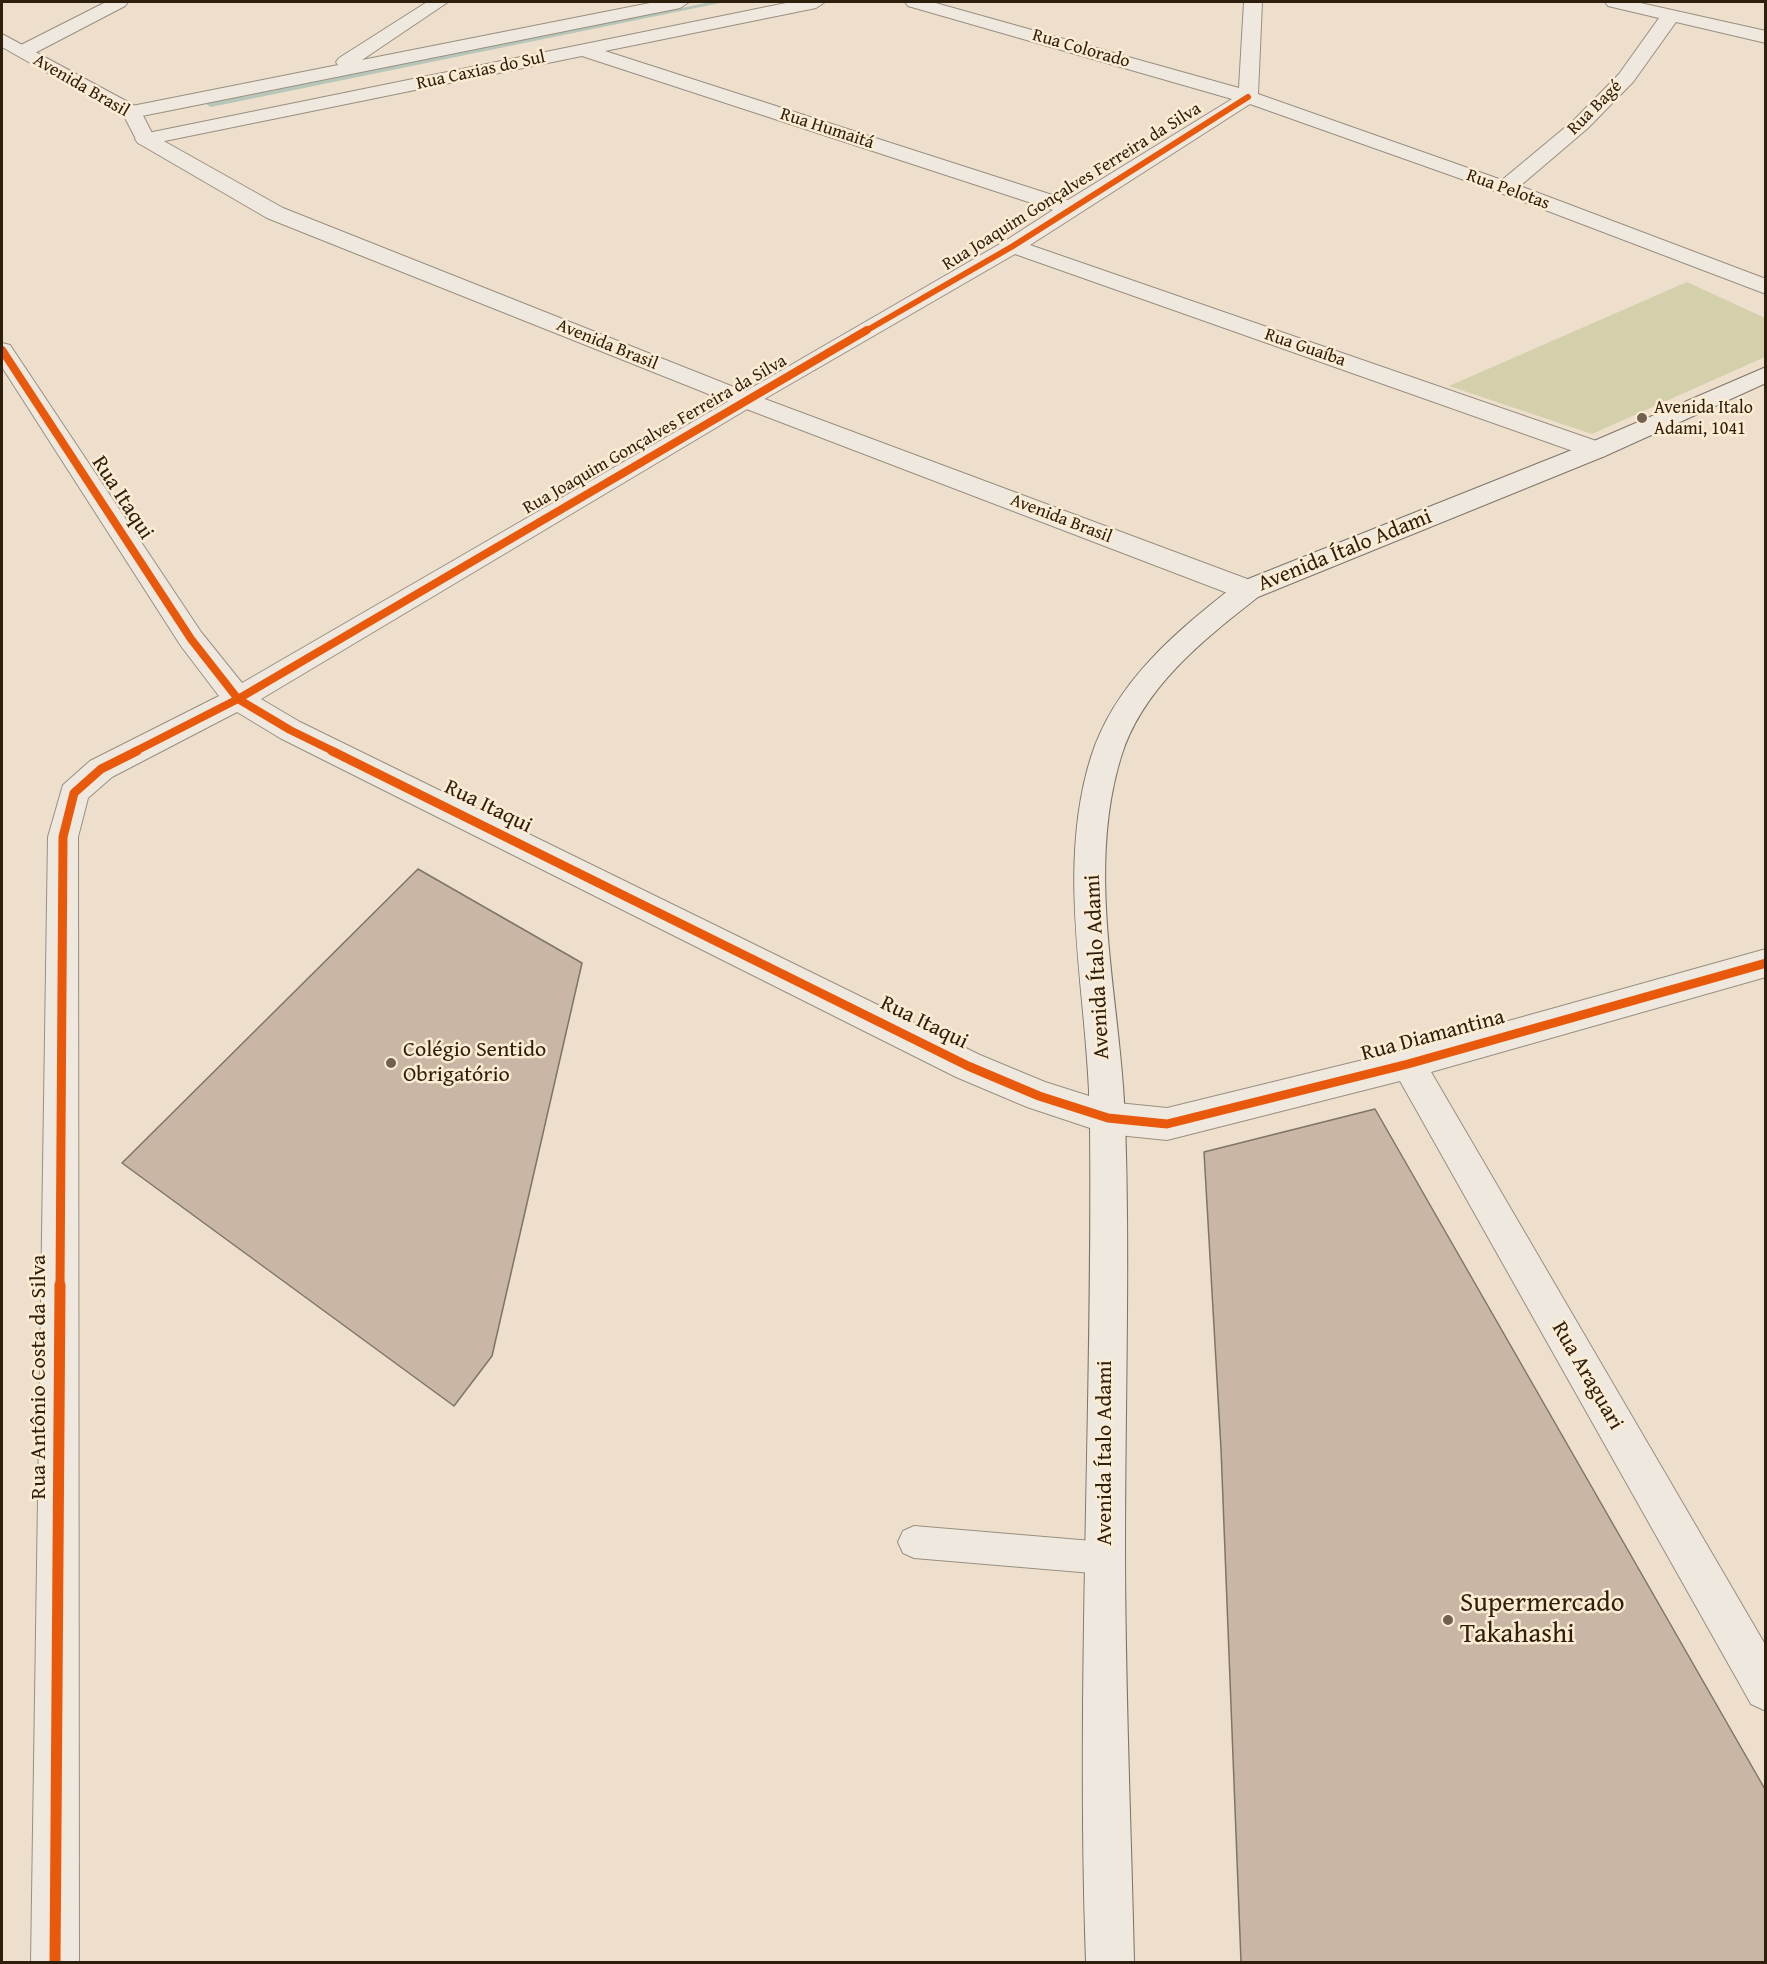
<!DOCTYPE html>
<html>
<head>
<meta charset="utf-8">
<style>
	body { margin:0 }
	#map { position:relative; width:1767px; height:1964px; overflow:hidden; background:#eddfcb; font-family:"Gentium Book Plus",serif }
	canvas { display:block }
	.frame { position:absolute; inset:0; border:3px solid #2e1e0c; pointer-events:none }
</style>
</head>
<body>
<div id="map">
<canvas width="1767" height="1964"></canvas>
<div class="frame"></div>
</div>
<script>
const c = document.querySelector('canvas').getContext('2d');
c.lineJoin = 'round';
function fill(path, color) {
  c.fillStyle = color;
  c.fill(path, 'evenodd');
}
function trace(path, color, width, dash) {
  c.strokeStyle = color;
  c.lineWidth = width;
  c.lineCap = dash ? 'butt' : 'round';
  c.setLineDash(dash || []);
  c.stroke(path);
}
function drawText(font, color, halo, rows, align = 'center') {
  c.font = font + ' "Gentium Book Plus",serif';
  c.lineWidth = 5;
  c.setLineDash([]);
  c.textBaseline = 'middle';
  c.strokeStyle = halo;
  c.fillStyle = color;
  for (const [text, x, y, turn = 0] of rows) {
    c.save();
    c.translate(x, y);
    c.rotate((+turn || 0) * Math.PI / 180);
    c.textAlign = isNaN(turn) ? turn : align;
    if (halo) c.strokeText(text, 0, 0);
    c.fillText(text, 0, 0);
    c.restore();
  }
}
fill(new Path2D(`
	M1687,282L1765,318V357L1592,434L1449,386Z`), '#d3d0ab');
fill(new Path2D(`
	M711,2H725L211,107L206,104Z`), '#b6c7ba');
const building = new Path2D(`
	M418,869L582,963L492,1356L454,1406L122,1163Z
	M1375,1109L1766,1791V1962H1241L1221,1449L1204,1152Z`);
fill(building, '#c9b6a5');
trace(building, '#7e7468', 1.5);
const service = new Path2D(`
	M914,1526L1104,1542L1115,1547L1120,1558L1115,1569L1104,1574L914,1558L903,1553L898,1542L903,1531Z`);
const minor = new Path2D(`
	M106,2H128L125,6L29,56L22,58L12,52L15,48Z
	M427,2H448L362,60L655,2H689L680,8L132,118L125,116L122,112L125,108L132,106L338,65L336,62L339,58Z
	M791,2H825L816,8L605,51L1068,200L1232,99L908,6L905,2H932L1239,88L1244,2H1262L1258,94L1502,180L1574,120L1619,74L1659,18L1608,6L1605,2H1636L1766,31V43L1676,22L1633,82L1588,128L1520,186L1766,279V294L1498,192L1250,104L1030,245L1605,444L1609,450L1605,456L1596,458L1587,456L1015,254L754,405L261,699L300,722L980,1055L1045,1082L1108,1102L1167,1108L1408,1049L1766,949V977L1431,1072L1766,1646V1711L1751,1704L1400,1081L1167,1140L1108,1134L1027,1107L956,1077L280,738L237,712L112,777L88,798L78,837L79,1962H31L48,837L63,785L90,761L219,696L181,646L2,367V343L10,345L201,632L242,683L1005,241L1053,210L582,56L145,145L138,143L135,139L138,135Z`);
const tertiary = new Path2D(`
	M2,34L139,108L153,135L283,208L754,395L1258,583L1262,590L1258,597L1248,599L1238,597L736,405L267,218L138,143L124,116L2,47Z`);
const secondary = new Path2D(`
	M1766,367V383L1605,456L1258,597C1203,640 1142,688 1121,757C1085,874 1121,1001 1125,1119C1130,1262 1125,1405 1125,1548C1125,1686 1131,1824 1134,1962H1086C1076,1683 1093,1403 1090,1124C1090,1003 1054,875 1091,757C1115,681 1178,630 1238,583L1587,444Z`);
trace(service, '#998f81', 2);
trace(minor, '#998f81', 2);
trace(tertiary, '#998f81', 2);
trace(secondary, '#7e7468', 2);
fill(service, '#efe8de');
fill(minor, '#efe8de');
fill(tertiary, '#efe8de');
fill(secondary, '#efe8de');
trace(new Path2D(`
	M864,332L1013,246L1248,97`), '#e8590c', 6);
trace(new Path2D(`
	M2,350L191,639L238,699L290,730L335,752
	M134,752L238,699L867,330`), '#e8590c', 8);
trace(new Path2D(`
	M332,751L968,1066L1039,1096L1108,1118L1167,1124L1408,1064L1766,963
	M60,1286L63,837L74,793L101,769L137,751`), '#e8590c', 9);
trace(new Path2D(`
	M55,1962L60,1285`), '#e8590c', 11);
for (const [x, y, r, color] of [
	[1642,418,6,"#71624f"],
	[391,1063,6,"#71624f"],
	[1448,1620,6,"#71624f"]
]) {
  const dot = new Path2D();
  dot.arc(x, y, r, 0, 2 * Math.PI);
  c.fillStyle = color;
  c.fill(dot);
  trace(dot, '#fcecd4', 2);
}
drawText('18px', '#2e1e0c', '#fcecd4', [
	["Rua Colorado",1081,49,16],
	["Rua Caxias do Sul",481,71,-12],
	["Avenida Brasil",81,86,30],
	["Rua Bagé",1595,108,-45],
	["Rua Humaitá",827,129,18],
	["Rua Joaquim Gonçalves Ferreira da Silva",1072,187,-32],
	["Rua Pelotas",1508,190,20],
	["Avenida Brasil",607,345,22],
	["Rua Guaíba",1305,348,19],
	["Rua Joaquim Gonçalves Ferreira da Silva",655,435,-30],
	["Avenida Brasil",1061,519,21]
]);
drawText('18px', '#2e1e0c', '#fcecd4', [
	["Avenida Italo",1654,408],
	["Adami, 1041",1654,429]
], 'left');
drawText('22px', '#2e1e0c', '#fcecd4', [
	["Rua Itaqui",122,498,57],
	["Avenida Ítalo Adami",1345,551,-22],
	["Rua Itaqui",488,807,26],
	["Avenida Ítalo Adami",1098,967,-93],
	["Rua Itaqui",924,1023,26],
	["Rua Diamantina",1433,1036,-15],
	["Rua Araguari",1587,1376,60],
	["Rua Antônio Costa da Silva",39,1377,-90],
	["Avenida Ítalo Adami",1105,1453,-90]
]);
drawText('22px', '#2e1e0c', '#fcecd4', [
	["Colégio Sentido",403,1050],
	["Obrigatório",403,1075]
], 'left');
drawText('27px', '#2e1e0c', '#fcecd4', [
	["Supermercado",1460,1604],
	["Takahashi",1460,1635]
], 'left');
</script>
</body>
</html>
